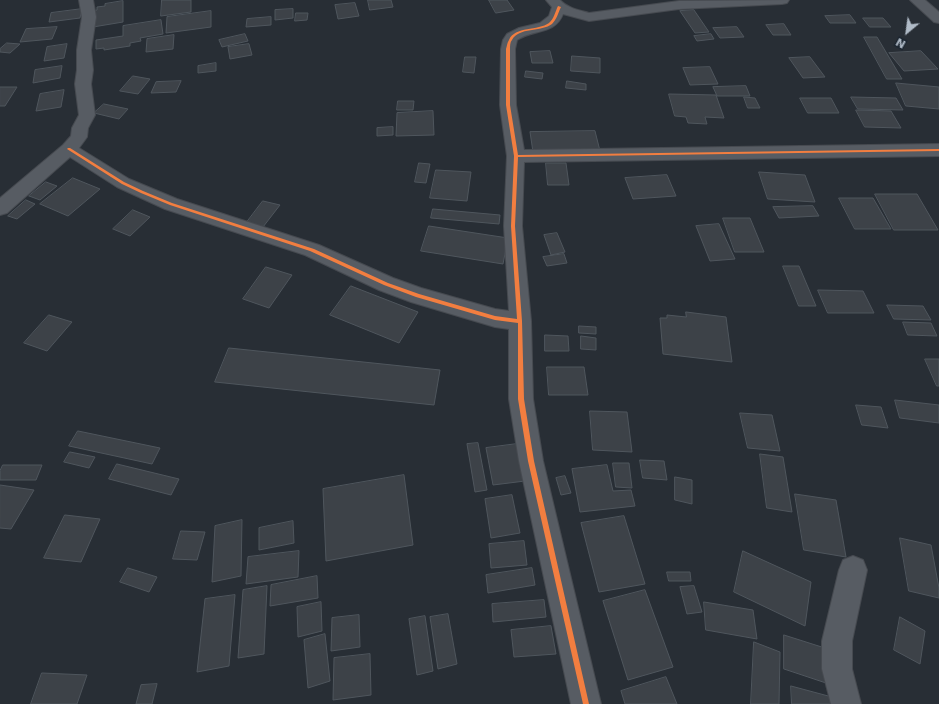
<!DOCTYPE html>
<html>
<head>
<meta charset="utf-8">
<style>
	body { margin:0 }
	#map { position:relative; width:939px; height:704px; overflow:hidden; background:#282e35; font-family:"DejaVu Sans",sans-serif }
	canvas { display:block }
	.north { position:absolute; left:887px; top:12px; width:40px; height:40px; -webkit-text-stroke:3px #1b2530; paint-order:stroke; rotate:209deg; font-size:11px; font-weight:700; line-height:16px; text-align:center; color:#b0bbc7 }
	.north::after { content:''; display:block; margin:auto; width:14px; height:18px; background:#b0bbc7; clip-path:polygon(50% 0,100% 100%,50% 72%,0 100%) }
</style>
</head>
<body>
<div id="map">
<canvas width="939" height="704"></canvas>
<div class="north">N</div>
</div>
<script>
const c = document.querySelector('canvas').getContext('2d');
c.lineJoin = 'round';
function fill(path, color) {
  c.fillStyle = color;
  c.fill(path, 'evenodd');
}
function trace(path, color, width, dash) {
  c.strokeStyle = color;
  c.lineWidth = width;
  c.lineCap = dash ? 'butt' : 'round';
  c.setLineDash(dash || []);
  c.stroke(path);
}
const building = new Path2D(`
	M162,0H191V12L161,16Z
	M368,0H391L393,7L370,10Z
	M489,0H507L514,10L496,13Z
	M123,1V22L93,27V11L97,10V7L105,6V4Z
	M355,3L359,16L338,19L335,5Z
	M82,9L80,18L49,22L51,13Z
	M293,9V18L275,20V10Z
	M694,10L709,32L695,33L680,11Z
	M211,11V27L166,33L167,17Z
	M296,13H308L307,20L295,21Z
	M850,15L856,23H830L825,16Z
	M271,17V25L246,27L247,19Z
	M863,18H883L891,27H870Z
	M161,20L163,34L140,38L141,41L130,43V46L104,50V48L96,49V40L123,36V26Z
	M784,24L791,35H773L766,25Z
	M57,27L52,39L20,42L26,29Z
	M737,27L744,37L720,38L713,28Z
	M245,34L248,41L222,47L219,40Z
	M711,34L714,39L697,41L694,36Z
	M174,35L173,49L146,52L147,39Z
	M864,37H877L902,79H887Z
	M7,43L20,44L10,53L0,52V49Z
	M67,44L64,58L44,61L47,47Z
	M249,44L252,55L230,59L228,47Z
	M550,51L553,63H532L530,52Z
	M921,51L938,69L904,71L889,53Z
	M572,56L600,58V73L571,71Z
	M465,57H476L474,73L463,72Z
	M810,57L825,77L803,78L789,58Z
	M216,63V71L198,73V66Z
	M62,66L60,78L33,83L35,70Z
	M710,67L718,84L690,85L683,68Z
	M526,71L543,73L542,79L525,77Z
	M133,76L150,79L138,94L120,91Z
	M181,81L176,92L151,93L156,82Z
	M567,81L586,84V90L566,88Z
	M896,83L939,87V109L906,106Z
	M746,86L750,96H717L713,87Z
	M0,87H17L5,106H0Z
	M64,90L61,107L36,111L40,94Z
	M669,94L716,95L724,118L705,117L707,124L688,123L686,117L675,116Z
	M744,97L755,98L760,108H748Z
	M851,97L896,98L903,110L858,109Z
	M800,98H831L839,113H808Z
	M398,101H414L413,110H397Z
	M104,104L128,109L119,119L94,113Z
	M856,110L891,111L901,128L865,127Z
	M433,111L434,135L396,136L397,113Z
	M393,127V135L377,136V128Z
	M595,131L600,151L533,152L530,132Z
	M419,163L430,164L426,183L415,182Z
	M546,163H566L569,185H548Z
	M436,170L471,172L467,201L430,198Z
	M759,172L805,175L815,202L768,199Z
	M667,175L676,196L633,199L625,178Z
	M73,178L100,189L68,216L40,204Z
	M46,182L57,186L40,200L29,196Z
	M875,194H917L938,230H894Z
	M839,198H873L891,229H855Z
	M26,200L35,204L17,219L8,216Z
	M263,201L280,205L263,227L247,222Z
	M813,206L819,216L779,218L773,207Z
	M433,209L500,215L499,224L431,218Z
	M133,210L150,217L130,236L113,229Z
	M723,218H750L764,252H735Z
	M719,224L735,259L710,261L696,226Z
	M429,226L508,238L503,264L421,251Z
	M557,233L565,252L551,255L544,235Z
	M564,254L567,263L547,266L543,257Z
	M783,266H799L816,306H799Z
	M266,267L292,275L269,308L243,299Z
	M351,286L418,312L399,343L330,315Z
	M818,290L863,291L874,313H828Z
	M887,305L923,306L931,320L894,319Z
	M686,312L726,317L732,362L663,354L660,318H667V315L686,317Z
	M49,315L72,322L47,351L24,343Z
	M903,322L931,323L937,336L908,335Z
	M579,326L596,327V334L579,333Z
	M545,335L568,336L569,351H545Z
	M581,336L596,338V350L581,349Z
	M229,348L440,370L434,405L215,382Z
	M925,359H939V386H937Z
	M547,367H584L588,395H549Z
	M895,400L939,405V423L900,418Z
	M856,405L881,407L888,428L862,425Z
	M590,411L627,412L632,452L593,450Z
	M740,413L772,415L780,451L748,448Z
	M78,431L160,448L152,464L69,446Z
	M478,443L487,490L475,492L467,444Z
	M517,444L525,481L493,485L486,448Z
	M70,452L95,457L89,468L64,462Z
	M760,454L783,457L792,512L767,508Z
	M640,460L664,461L667,480L643,478Z
	M613,463H629L632,488L616,487Z
	M117,464L179,479L171,495L109,479Z
	M3,465H42L36,480H0V471Z
	M607,465L613,491L631,490L635,506L580,512L572,469Z
	M404,475L413,545L326,561L323,489Z
	M565,476L571,493L561,495L556,478Z
	M675,477L692,480V504L675,500Z
	M0,485L34,490L11,529L0,528Z
	M795,494L836,500L846,557L804,550Z
	M512,495L520,533L491,538L485,499Z
	M65,515L100,519L81,562L44,558Z
	M624,516L645,584L599,592L581,523Z
	M242,520L241,576L212,582L215,526Z
	M293,521L294,543L259,550V528Z
	M181,531L205,532L197,560L173,559Z
	M900,538L931,545L939,588V598L909,591Z
	M524,541L527,565L491,568L489,544Z
	M299,551L298,577L246,584L248,557Z
	M743,551L811,582L805,626L734,592Z
	M128,568L157,577L149,592L120,582Z
	M532,568L535,585L488,593L486,575Z
	M667,572H690L691,581H669Z
	M317,576L318,598L270,606L271,585Z
	M267,586L264,654L238,658L243,590Z
	M694,586L702,612L687,614L680,587Z
	M645,590L673,667L628,680L603,601Z
	M235,595L229,666L197,672L205,599Z
	M544,600L546,617L493,622L492,604Z
	M321,602L322,631L298,637L297,607Z
	M704,602L753,610L757,639L706,630Z
	M448,614L457,664L438,669L430,617Z
	M359,615L360,647L331,651L332,618Z
	M425,616L433,671L417,675L409,619Z
	M900,617L925,631L920,664L894,650Z
	M551,626L556,654L514,657L511,630Z
	M325,634L330,681L308,688L304,640Z
	M784,635L828,649L829,684L784,669Z
	M754,642L780,652L779,704H751Z
	M370,654L371,695L333,700L334,658Z
	M42,673L87,675L77,704H31Z
	M666,677L677,704H625L621,691Z
	M157,684L152,704H136L141,685Z
	M791,686L832,697L833,704H792Z`);
fill(building, '#3d4248');
trace(building, '#4f565d', 1);
const minor = new Path2D(`
	M79,0H93L96,17L91,50L93,70L91,84L95,115L88,128L87,137L79,148L129,179L177,199L319,245L393,278L421,288L495,309L509,311L504,226L507,156L500,105L501,49L503,40L507,34L519,28L540,23L549,16L552,7L546,0H560C567,8 579,10 589,13L679,1L789,0L787,3L782,4L679,9L589,21L563,14C555,35 533,29 517,40L515,49L516,105L524,150L939,144V156L524,162L522,226L531,321L533,399L543,461L601,704H571L519,461L509,399V329L495,327L411,302L379,290L305,255L165,209L117,187L70,157L7,213L0,215V198L63,145L71,136L72,128L79,115L75,84L77,70V50L82,17Z
	M910,0H925L939,12V23L934,22Z
	M853,556L863,560L867,570L852,641V669L861,704H831L822,669V641L839,570L843,560Z`);
trace(minor, '#464a50', 2);
fill(minor, '#575c63');
fill(new Path2D(`
	M558,6L561,7C558,13 557,19 552,24C542,32 518,27 512,40C510,42 510,46 510,49V105L518,155L939,149V151L518,157L515,226L522,321L524,399L534,461L589,704H583L528,461L518,399V323L495,320L416,297L384,285L310,251L170,205L141,193L122,184L67,149L68,148H70L124,182L143,191L172,203L314,249L388,283L419,294L495,316L517,319L511,226L514,156L506,105V49C507,46 507,43 509,40C515,26 538,31 549,23C554,19 555,12 558,6Z`), '#f27e40');
</script>
</body>
</html>
